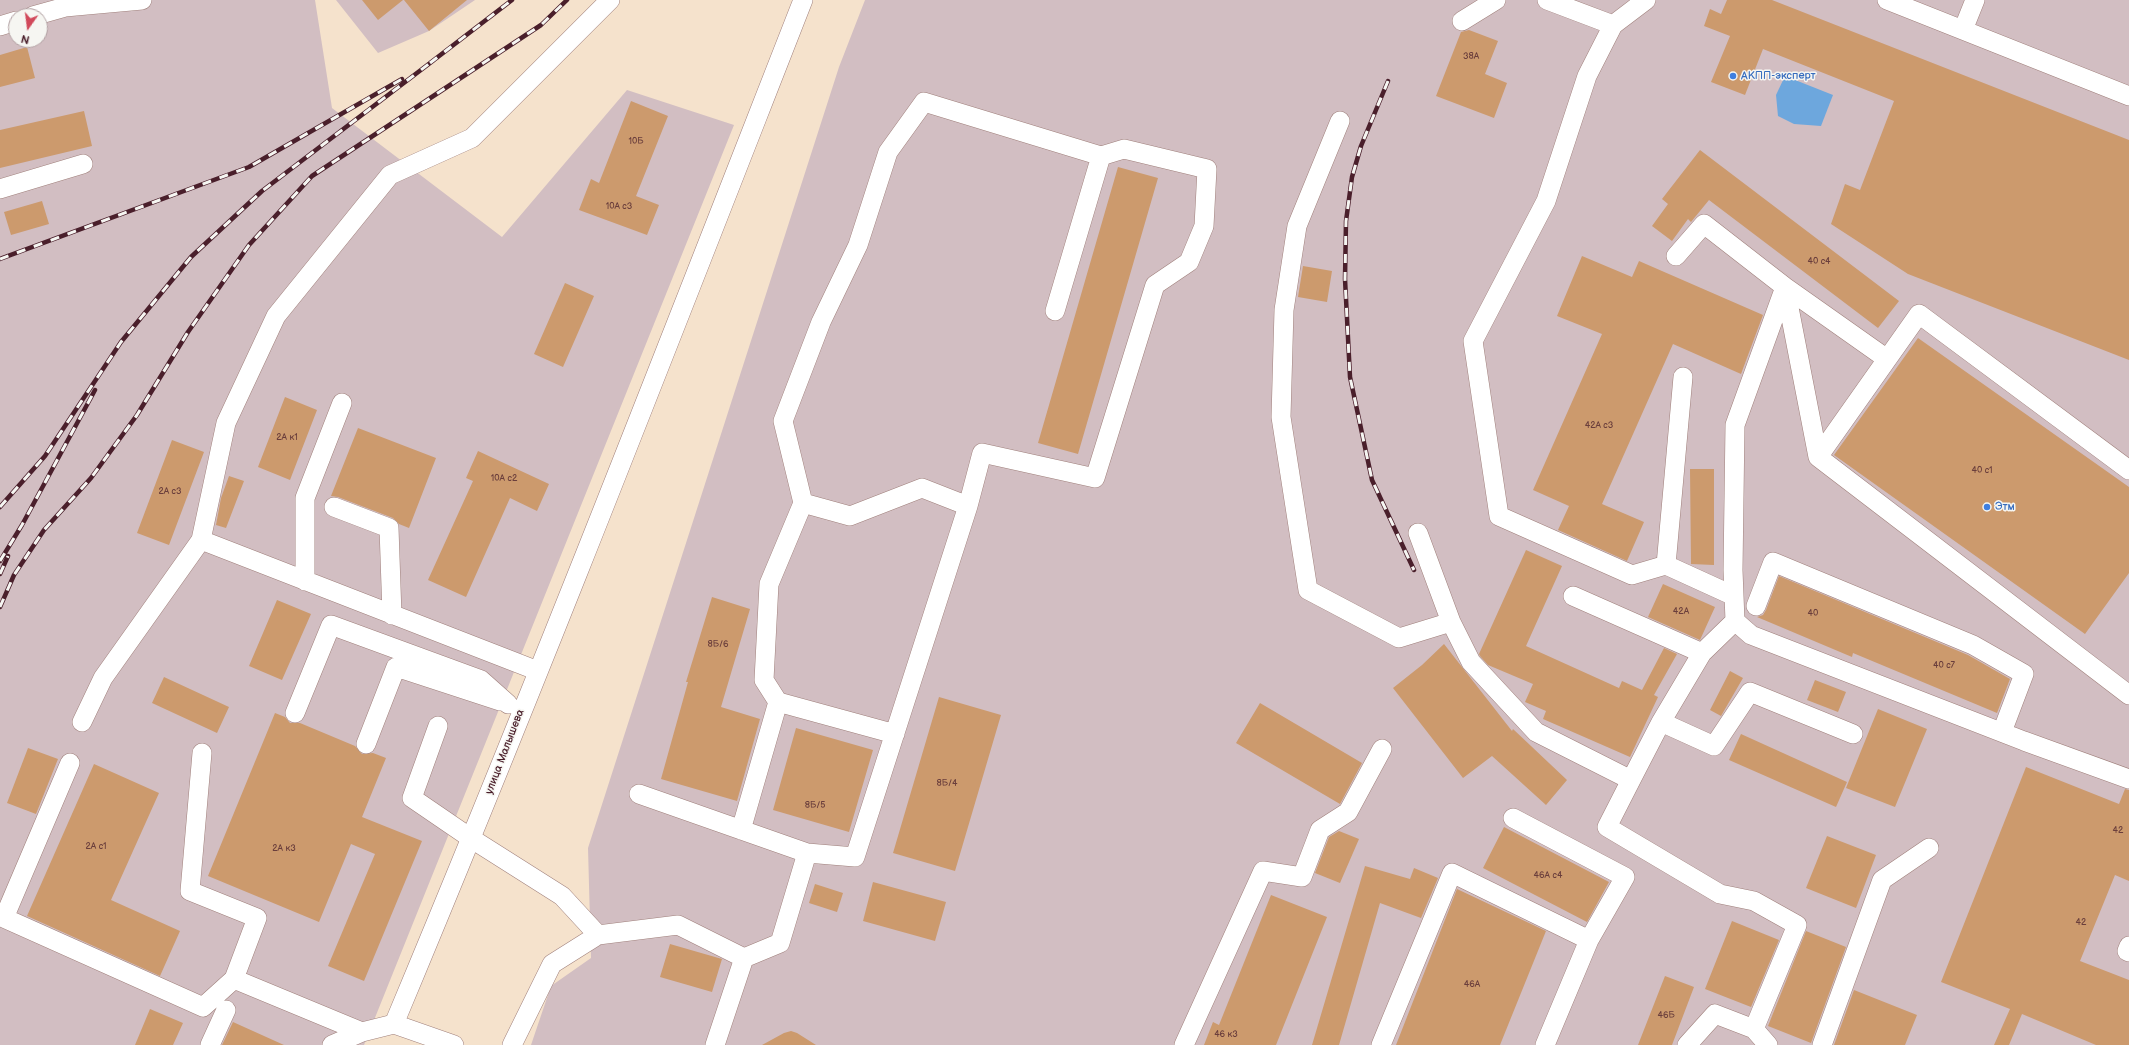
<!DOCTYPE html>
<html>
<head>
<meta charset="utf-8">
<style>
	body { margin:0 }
	#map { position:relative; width:2129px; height:1045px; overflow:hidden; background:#f5e2cc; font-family:"Balsamiq Sans",sans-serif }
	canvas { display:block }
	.north { position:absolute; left:8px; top:8px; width:40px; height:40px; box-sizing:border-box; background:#f6f6f2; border:1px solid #b1a0a2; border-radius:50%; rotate:194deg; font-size:11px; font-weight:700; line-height:16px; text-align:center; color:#4a1f2b }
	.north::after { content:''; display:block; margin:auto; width:14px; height:18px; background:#d1495b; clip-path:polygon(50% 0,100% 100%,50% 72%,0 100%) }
</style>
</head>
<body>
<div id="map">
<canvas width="2129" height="1045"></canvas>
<div class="north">N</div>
</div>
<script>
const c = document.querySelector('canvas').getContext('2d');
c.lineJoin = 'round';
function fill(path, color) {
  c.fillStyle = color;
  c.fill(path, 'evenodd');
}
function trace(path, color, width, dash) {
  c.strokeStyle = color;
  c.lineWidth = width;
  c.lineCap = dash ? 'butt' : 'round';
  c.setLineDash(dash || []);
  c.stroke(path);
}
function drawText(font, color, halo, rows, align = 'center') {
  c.font = font + ' "Balsamiq Sans",sans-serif';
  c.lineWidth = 3;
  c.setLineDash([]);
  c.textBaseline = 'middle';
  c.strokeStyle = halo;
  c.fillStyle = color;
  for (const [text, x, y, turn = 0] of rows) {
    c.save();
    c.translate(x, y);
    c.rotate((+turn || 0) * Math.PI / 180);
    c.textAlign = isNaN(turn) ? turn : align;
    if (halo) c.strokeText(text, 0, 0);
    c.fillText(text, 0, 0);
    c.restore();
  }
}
fill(new Path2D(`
	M0,0H315L332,108L502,237L627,90L734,125L364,1045H0ZM16,16H40V40H16Z
	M336,0H475L429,31L378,53Z
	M865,0H2129V1045H531L551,986L591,958L588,848L839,67Z`), '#d2bec2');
fill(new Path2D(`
	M1785,76L1833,95L1821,126L1794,124L1778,116L1776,95Z`), '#6da7dd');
fill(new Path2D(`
	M362,0H403L378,20Z
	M404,0H467L429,31Z
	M1727,0H1772L2129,140V360L1908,274L1831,224L1845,184L1860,190L1894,101L1763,49L1745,95L1711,82L1730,36L1704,26L1710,9L1721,14Z
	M1469,30L1498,41L1485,74L1507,83L1494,118L1436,96L1461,32Z
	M27,47L35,78L0,87V55Z
	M631,101L668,116L636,196L659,205L647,235L579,210L591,179L599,183Z
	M84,111L92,146L0,168V130Z
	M1700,150L1899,301L1878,328L1709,200L1691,222L1688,219L1672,241L1652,226L1668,204L1662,199Z
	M1118,167L1158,178L1078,454L1038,443Z
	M42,201L49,224L11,235L4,212Z
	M1582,256L1632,277L1639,261L1763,315L1741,374L1673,344L1602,504L1644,522L1627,561L1558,530L1569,506L1533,490L1602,334L1557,316Z
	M1303,266L1332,271L1327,302L1298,297Z
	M565,283L594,296L563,367L534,354Z
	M1918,338L2129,487V573L2085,634L1834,455Z
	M285,397L317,410L290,480L258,467Z
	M358,428L436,458L409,528L399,524L393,518L338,497L331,496Z
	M172,440L204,452L169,545L137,533Z
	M478,451L549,484L537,511L510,498L466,597L428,580L473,481L466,478Z
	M1690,469H1714V565L1691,564Z
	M229,476L244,481L226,528L216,525L221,498Z
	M1526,550L1562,566L1526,646L1619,688L1622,681L1642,690L1664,648L1677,654L1654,695L1658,697L1630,757L1543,719L1546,711L1525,702L1533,684L1488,665L1480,656L1479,654Z
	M1779,576L1968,655L2010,679L1997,713L1853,653L1852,657L1757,617L1763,615L1766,610Z
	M1663,584L1715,607L1700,640L1648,617Z
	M712,597L750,609L721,707L760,719L737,801L661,779L688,682H686Z
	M277,600L311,614L282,680L249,666Z
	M1444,644L1512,731L1513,729L1567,780L1546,805L1492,756L1463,778L1393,688L1422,665Z
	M1730,671L1743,678L1721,716L1710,710Z
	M164,677L229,707L217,733L152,703Z
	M1815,680L1846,692L1838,712L1807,700Z
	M939,697L1001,715L955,871L893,853Z
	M1260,703L1362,763L1340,804L1236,743Z
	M1878,709L1927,729L1895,807L1846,788Z
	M275,713L285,717L290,723H300L355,746L362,754L373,753L386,758L362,817L422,841L364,981L328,966L375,854L351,844L319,922L208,876Z
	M796,728L873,750L849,832L773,810Z
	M1741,734L1847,782L1836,807L1729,760Z
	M28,748L58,759L36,814L7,803Z
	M94,764L159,793L111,900L180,931L160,976L27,916Z
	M2026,767L2119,804L2125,789L2129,790V881L2115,875L2080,961L2129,980V1045H2096L2022,1014L2009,1045H1994L2010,1009L1941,982Z
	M1504,827L1609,882L1587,922L1483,868Z
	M1339,831L1359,839L1340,883L1315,873L1329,837Z
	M1827,836L1876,855L1856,908L1806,888Z
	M1365,866L1410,879L1414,868L1438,878L1421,918L1380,903L1339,1045H1312Z
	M873,882L946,902L935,941L863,921Z
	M815,884L843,893L837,912L809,903Z
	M1457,889L1546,931L1500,1045H1396Z
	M1271,895L1327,917L1276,1045H1204L1213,1022L1219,1025Z
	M1732,921L1779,940L1751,1007L1705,989Z
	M1806,931L1846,947L1811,1043L1768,1026Z
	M670,944L722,959L712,992L660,977Z
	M1665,976L1694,987L1672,1045H1638Z
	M1854,990L1917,1015L1905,1045H1834Z
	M150,1009L183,1023L173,1045H135Z
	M233,1022L284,1045H222Z
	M791,1031L797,1033L816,1045H762L784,1033Z`), '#cc9a6d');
const minor = new Path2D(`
	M1547,0L1613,25
	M1646,0L1613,25L1587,76L1546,201L1473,341L1499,516L1632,575L1666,565L1734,596
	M1887,0L2129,96
	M33,16L65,7L142,0
	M1462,21L1496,0
	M0,26L16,21
	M1963,30L1975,0
	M1340,121L1297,226L1284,310L1281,417L1308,590L1399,638L1451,622
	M0,189L83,164
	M1676,256L1704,224L1785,287L1818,457L2129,695
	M1887,359L1785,287L1735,425L1733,570L1735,621L1751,635L2024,741L2129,779
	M1818,457L1919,314L2129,470
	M968,506L982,453L1095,478L1155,285L1189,262L1204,226L1207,169L1124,149L1101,156
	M334,507L389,528L392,615
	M1418,533L1451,622L1471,662L1536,732L1631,780L1661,722L1714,746L1750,692L1853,734
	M1666,565L1683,377
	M305,581V498L342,403
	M1573,596L1702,653L1735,621
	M1756,606L1773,562L1973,645L2024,674L2002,732
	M538,671L201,540L226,423L276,316L390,175L472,138L610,0
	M778,702L764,680L769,584L803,503
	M295,713L331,625L481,680L508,704
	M82,722L103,678L201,540
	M1661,722L1702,653
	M438,726L412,798L472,839L562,896L598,935
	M366,744L396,667L500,701
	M202,753L190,891L257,918L234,979
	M70,763L4,918L203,1007L234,979L362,1032L394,1024
	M1631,780L1607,827L1720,894L1754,901L1797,925L1754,1029L1715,1014L1687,1045
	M639,794L807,853L780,943L744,958
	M1513,818L1625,877L1589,940L1545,1045
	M741,830L778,702L895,734
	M807,853L855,857L968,506L922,488L850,516L803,503L783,421L821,322L858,245L888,152L924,102L1101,156L1055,311
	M2129,946L2127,951L2129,952
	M1754,1029L1768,1045
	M210,1045L226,1010
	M332,1045L362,1032
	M454,1045L394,1024C536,685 669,342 803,0
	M512,1045L552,964L598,935L678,925L744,958L715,1045
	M1184,1045L1263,871L1302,877L1320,830L1348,812L1382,749
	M1381,1045L1452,873L1589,940
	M1822,1045L1882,880L1929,848`);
trace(minor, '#a0807c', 20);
trace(minor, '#fff', 19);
const rail = new Path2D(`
	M430,63L512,0
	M1388,81L1361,146L1352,177L1346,221L1345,279L1350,377L1372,480L1414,570
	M0,259L249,167L402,79
	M0,507L45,456L121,342L191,257L262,191L434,60
	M0,561L22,525L95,390
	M0,574L8,556
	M0,607L14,575L44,530L91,478L137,415L188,332L249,245L312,176L541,25L567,0`);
trace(rail, '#4a1f2b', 4.5);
trace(rail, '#f6f6f2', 3, [9]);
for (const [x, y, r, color] of [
	[1733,76,4,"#3f7fe0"],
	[1987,507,4,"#3f7fe0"]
]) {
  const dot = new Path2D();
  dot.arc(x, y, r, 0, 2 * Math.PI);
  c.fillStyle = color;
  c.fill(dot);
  trace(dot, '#f6f6f2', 1.5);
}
drawText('9px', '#6a3e3c', null, [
	["38А",1471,57],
	["10Б",636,142],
	["10А с3",619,207],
	["40 с4",1819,262],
	["42А с3",1599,426],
	["2А к1",287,438],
	["40 с1",1982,471],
	["10А с2",504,479],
	["2А с3",170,492],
	["42А",1681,612],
	["40",1813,614],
	["8Б/6",718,645],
	["40 с7",1944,666],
	["8Б/4",947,784],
	["8Б/5",815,806],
	["42",2118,831],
	["2А с1",96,847],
	["2А к3",284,849],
	["46А с4",1548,876],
	["42",2081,923],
	["46А",1472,985],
	["46Б",1666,1016],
	["46 к3",1226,1035]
]);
drawText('11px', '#366cbe', '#f6f6f2', [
	["АКПП-эксперт",1741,76],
	["Этм",1995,507]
], 'left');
drawText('11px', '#4a1f2b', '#f6f6f2', [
	["улица Малышева",505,752,-69]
]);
</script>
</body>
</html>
